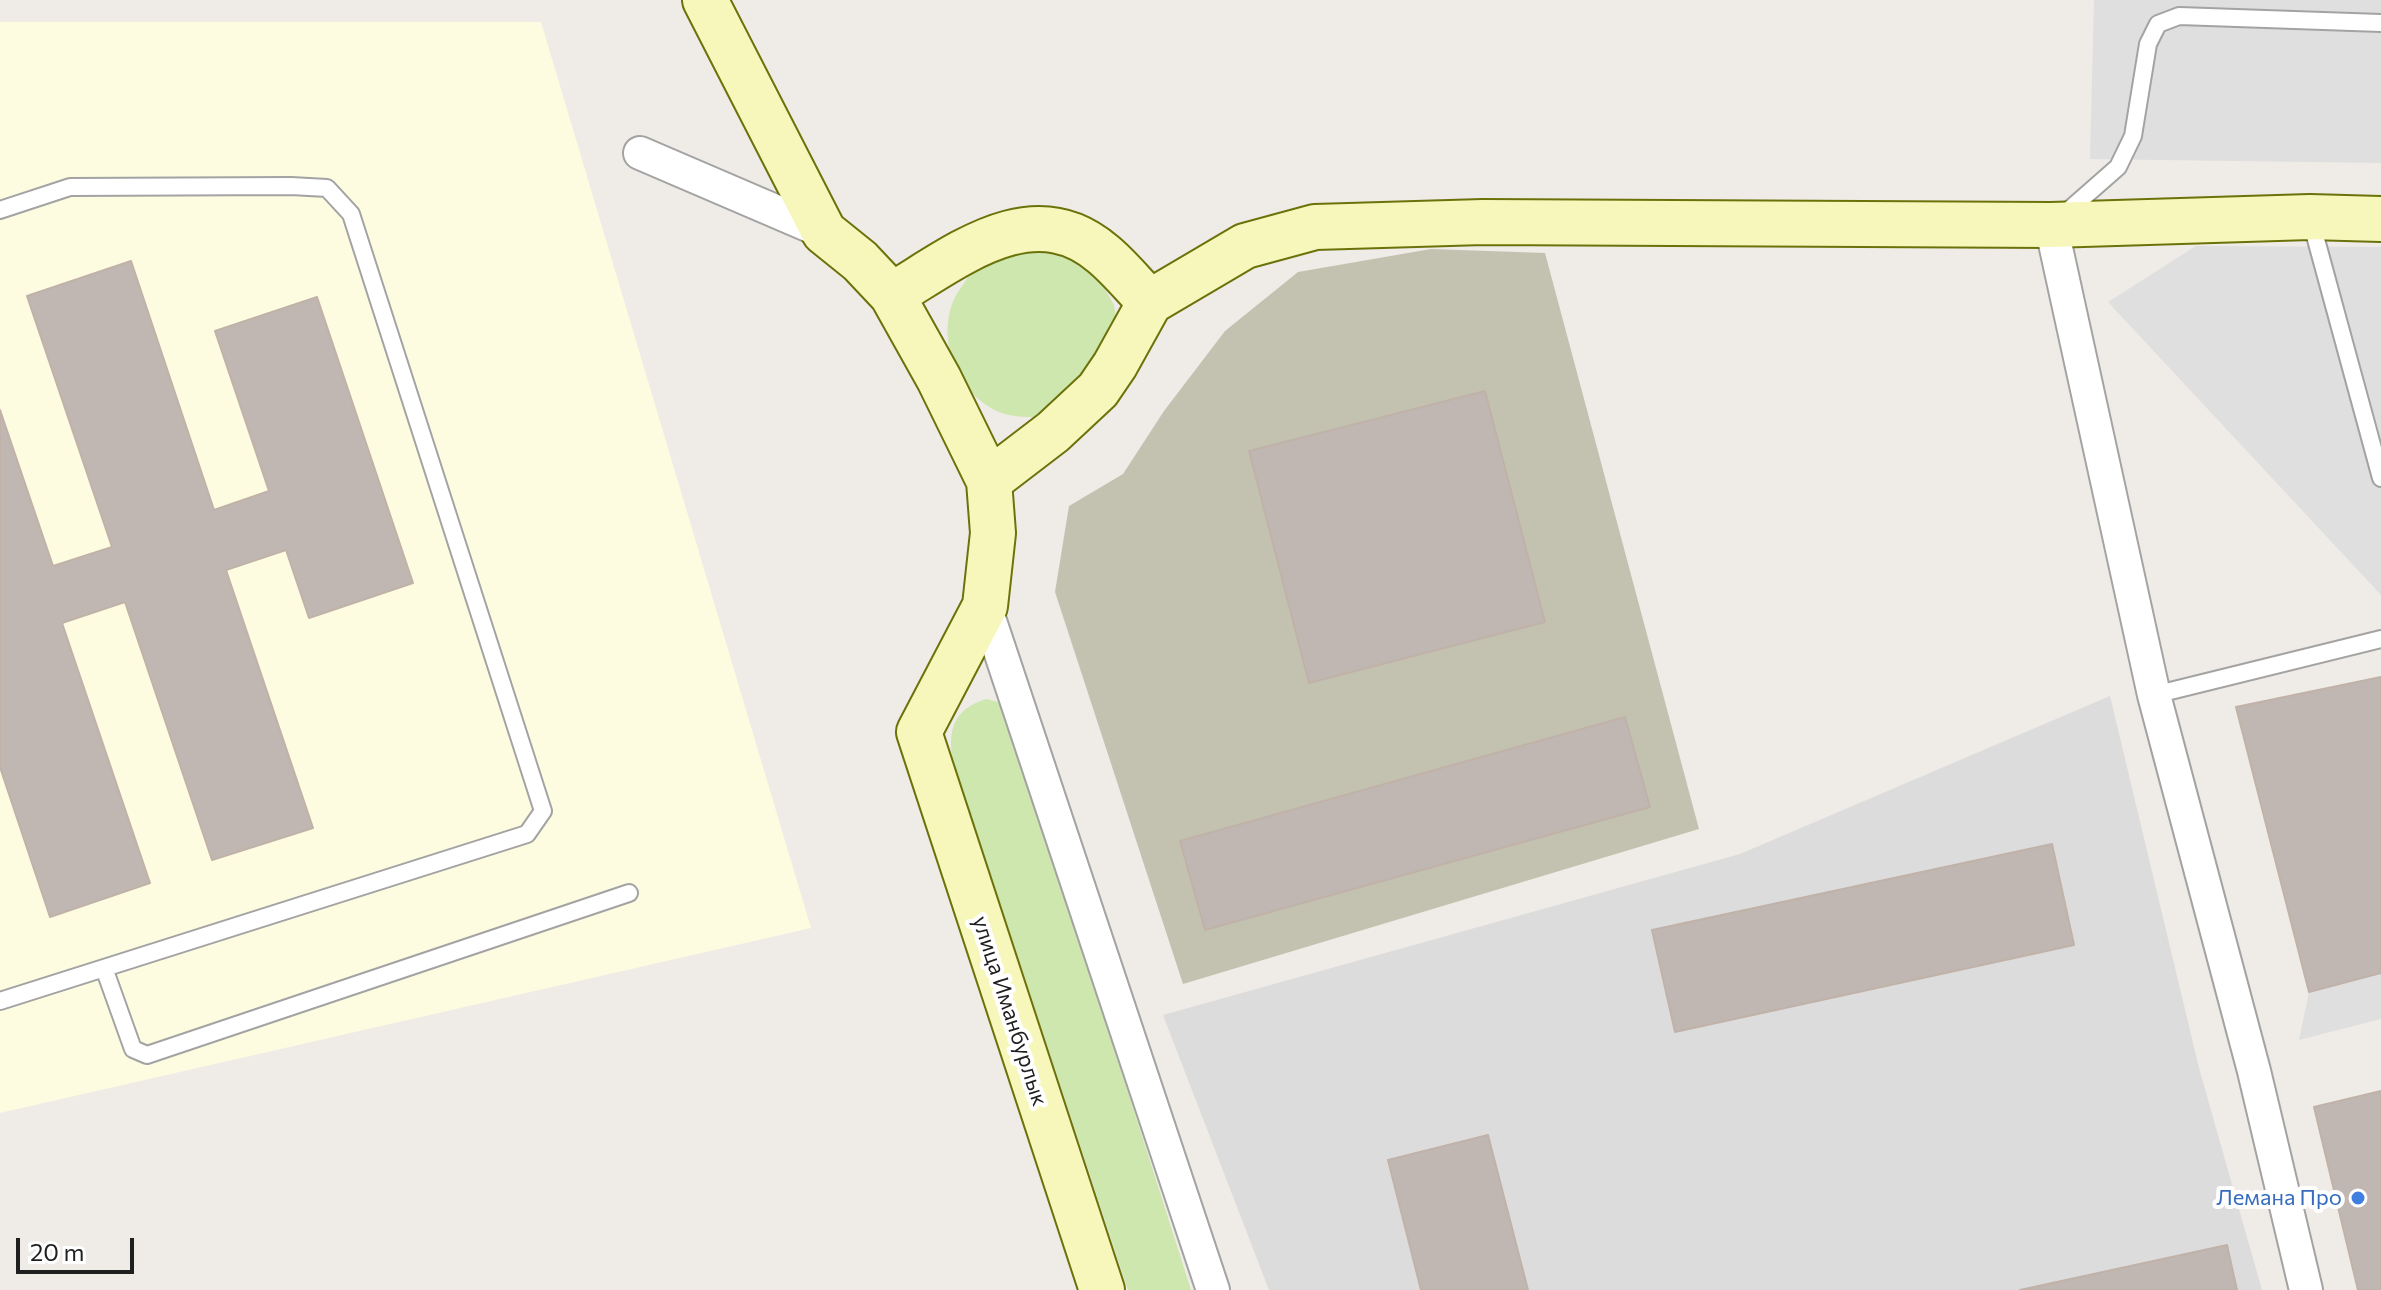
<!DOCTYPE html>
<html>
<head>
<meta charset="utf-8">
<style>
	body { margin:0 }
	#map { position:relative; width:2381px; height:1290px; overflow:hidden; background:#efebe6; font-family:Commissioner,sans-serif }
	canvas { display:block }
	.scale { position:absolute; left:16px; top:1238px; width:118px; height:36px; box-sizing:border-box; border:4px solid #1f1f1f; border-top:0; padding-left:10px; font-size:24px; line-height:28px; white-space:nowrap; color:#1f1f1f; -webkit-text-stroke:6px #fff; paint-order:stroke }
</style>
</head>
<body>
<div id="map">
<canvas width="2381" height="1290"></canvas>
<div class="scale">20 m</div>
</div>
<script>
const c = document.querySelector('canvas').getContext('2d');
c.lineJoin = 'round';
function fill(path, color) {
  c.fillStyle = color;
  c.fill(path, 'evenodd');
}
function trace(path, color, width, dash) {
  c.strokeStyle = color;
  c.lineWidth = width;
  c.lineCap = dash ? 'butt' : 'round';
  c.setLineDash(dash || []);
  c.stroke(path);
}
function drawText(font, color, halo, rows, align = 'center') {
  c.font = font + ' Commissioner,sans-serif';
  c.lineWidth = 8;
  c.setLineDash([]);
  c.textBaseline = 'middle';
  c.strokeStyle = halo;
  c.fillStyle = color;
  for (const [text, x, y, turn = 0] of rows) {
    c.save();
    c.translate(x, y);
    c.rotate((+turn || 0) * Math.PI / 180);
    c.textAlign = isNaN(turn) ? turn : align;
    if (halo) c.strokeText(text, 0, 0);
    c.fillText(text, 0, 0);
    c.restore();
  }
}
fill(new Path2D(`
	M2110,696L2199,1068L2262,1290H1269L1163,1015L1740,854Z`), '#dddcdc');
fill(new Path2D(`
	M0,22H541L811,928L0,1113Z`), '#fdfce0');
fill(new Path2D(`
	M1431,249L1545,253L1699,829L1183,984L1055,592L1069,506L1123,474L1164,411L1225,331L1298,272Z`), '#c3c2b1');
fill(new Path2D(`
	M1025,248L1053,250L1079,261L1100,280L1114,305L1119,333L1055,416C1036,417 1017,419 999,412C953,392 931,327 962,286C966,281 969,274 974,271C983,263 1012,254 1025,248Z
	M986,699L998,702L1008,715L1191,1290H1128L953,761C947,730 954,709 986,699Z`), '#cde7ae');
fill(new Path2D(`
	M2094,0H2381V163L2090,159Z
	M2196,246L2381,247V595L2108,302Z
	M2381,973V1019L2299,1040L2309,992Z`), '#dfdfdf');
const building = new Path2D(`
	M131,261L214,510L269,491L215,331L317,297L413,583L309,618L286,550L226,570L313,828L212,860L125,602L62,623L150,883L50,917L0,767V410L53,566L112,547L27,296Z
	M1485,391L1545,622L1309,683L1249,451Z
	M2381,677V973L2309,992L2236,707Z
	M1625,717L1650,807L1205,930L1180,841Z
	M2052,844L2074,945L1675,1032L1652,930Z
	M2381,1091V1290H2358L2314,1107Z
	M1488,1135L1528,1290H1421L1388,1160Z
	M2227,1245L2237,1290H2020Z`);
fill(building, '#c0b7b2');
trace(building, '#c0b2a8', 2);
const lane = new Path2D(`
	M0,210L70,187L291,186L327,188L351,214L543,811L527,834L0,1001
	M2061,217L2118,167L2133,136L2148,44L2158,24L2179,16L2381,23
	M2311,221L2381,478
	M2154,695L2381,639
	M104,968L133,1049L147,1055L629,893`);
const street = new Path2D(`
	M640,153L824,232
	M2051,225L2154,695L2254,1071L2306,1290
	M985,606L1213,1290`);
const secondary = new Path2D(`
	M705,0L824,232L860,261L892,295L939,379L989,481L993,533L985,606L919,732L1102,1290
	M892,295C955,258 1032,193 1103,254C1120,268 1134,286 1150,302
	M989,481L1053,432L1098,390L1115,365L1150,302L1245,246L1315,227L1483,222L2051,225L2310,217L2381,219`);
trace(lane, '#a3a3a3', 20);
trace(street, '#a3a3a3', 36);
trace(secondary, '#6c720a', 48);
trace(lane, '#fff', 16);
trace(street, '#fff', 32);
trace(secondary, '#f7f7bc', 44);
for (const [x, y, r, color] of [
	[2358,1198,8,"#3f7fe0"]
]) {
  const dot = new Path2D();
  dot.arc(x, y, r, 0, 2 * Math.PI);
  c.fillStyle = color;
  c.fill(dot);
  trace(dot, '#fff', 3);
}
drawText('22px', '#1f1f1f', '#fff', [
	["улица Иманбурлык",1010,1011,72]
]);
drawText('22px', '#366cbe', '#fff', [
	["Лемана Про",2342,1198]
], 'right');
</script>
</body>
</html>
